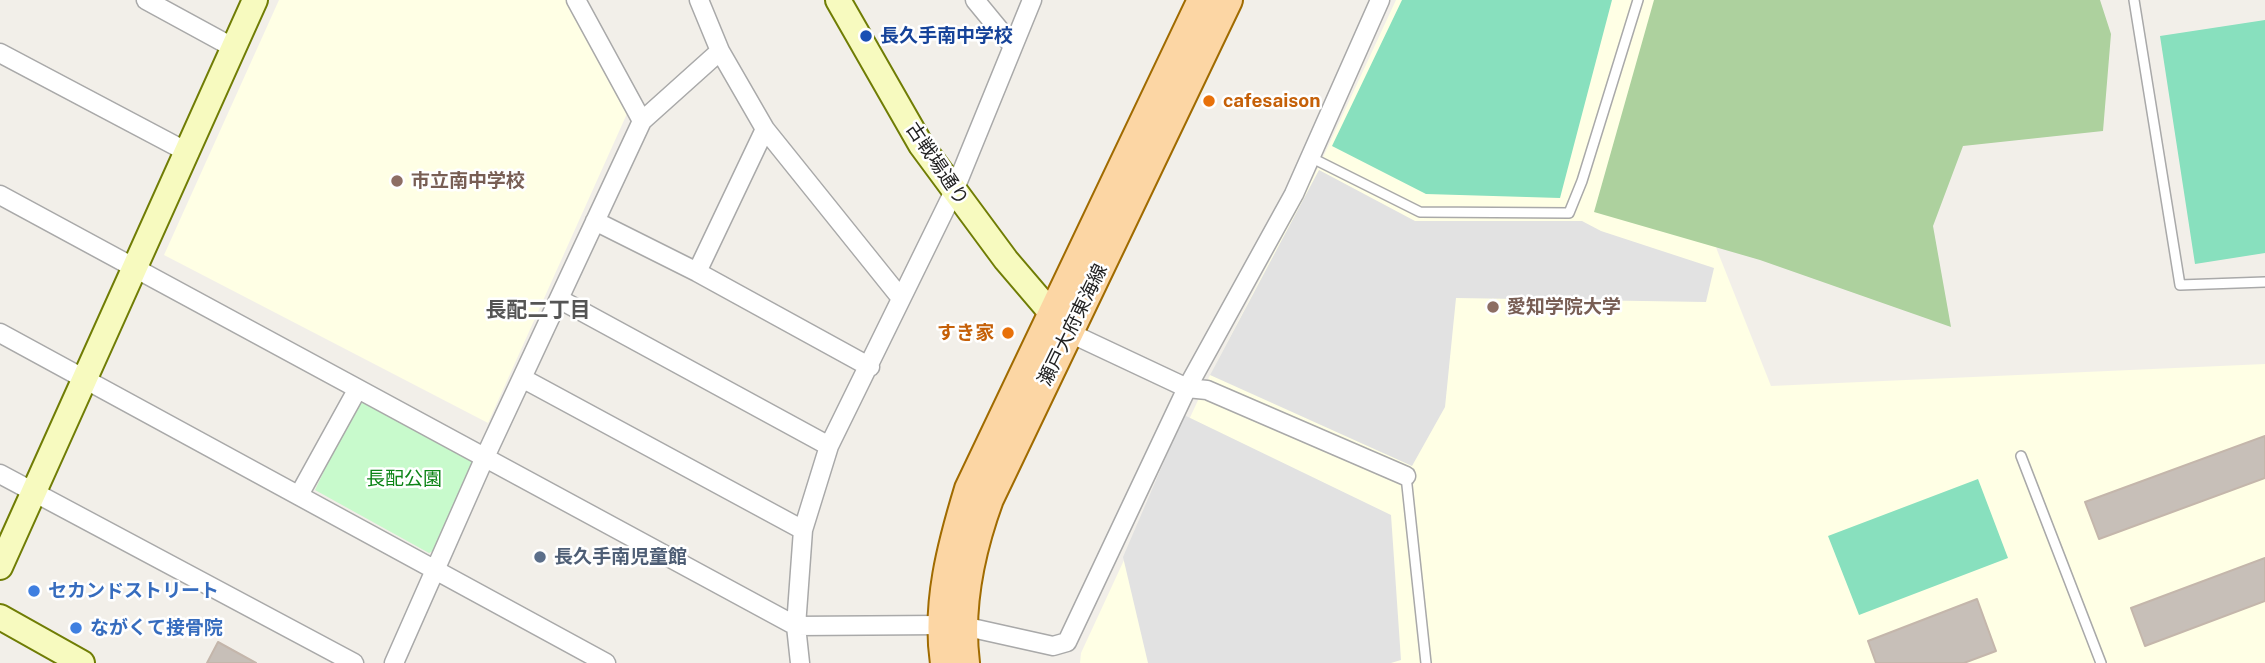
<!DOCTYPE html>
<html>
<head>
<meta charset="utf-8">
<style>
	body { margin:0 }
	canvas { display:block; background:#f2efe9 }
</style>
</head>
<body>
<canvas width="2265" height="663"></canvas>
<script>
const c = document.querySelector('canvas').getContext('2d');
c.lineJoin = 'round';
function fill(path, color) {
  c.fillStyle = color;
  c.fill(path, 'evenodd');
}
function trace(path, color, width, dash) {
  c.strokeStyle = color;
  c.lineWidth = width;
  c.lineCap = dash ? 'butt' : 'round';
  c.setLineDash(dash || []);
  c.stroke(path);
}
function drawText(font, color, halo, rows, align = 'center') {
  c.font = font + ' "Public Sans","Noto Sans JP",sans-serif';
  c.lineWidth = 5;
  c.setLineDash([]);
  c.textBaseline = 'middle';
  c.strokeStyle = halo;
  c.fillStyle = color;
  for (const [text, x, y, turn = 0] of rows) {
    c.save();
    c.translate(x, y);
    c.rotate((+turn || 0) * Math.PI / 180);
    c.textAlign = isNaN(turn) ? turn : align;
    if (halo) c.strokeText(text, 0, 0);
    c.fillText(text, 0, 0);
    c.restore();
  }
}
fill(new Path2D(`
	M279,0H570L630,107L488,423L164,255Z
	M1396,0H1658L1717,250L1771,386L2265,364V663H1080L1081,653L1206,383L1318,168Z`), '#ffffe5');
fill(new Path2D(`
	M1654,0H2100L2111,34L2103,131L1963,146L1933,226L1951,327L1760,260L1594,212Z`), '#add19e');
fill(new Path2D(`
	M362,398L473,457L475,462L440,548L429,553L315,490L358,399Z`), '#c8facc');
fill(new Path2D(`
	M1402,0H1612L1560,198L1426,194L1332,146Z
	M2265,20V253L2195,264L2160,36Z
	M1978,479L2008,558L1859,615L1828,536Z`), '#88e0be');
fill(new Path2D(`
	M1319,170L1415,221H1582L1601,231L1714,268L1706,302L1456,298L1445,407L1412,466L1210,375Z
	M1184,415L1391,515L1401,660L1391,663H1148L1123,557Z`), '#e2e2e2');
const building = new Path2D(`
	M2265,436V478L2099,539L2085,502Z
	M2265,558V601L2145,646L2131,608Z
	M1977,599L1996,651L1964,663H1876L1868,641Z
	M218,642L256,663H207Z`);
fill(building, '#c7bfb8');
trace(building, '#c4b6ab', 2);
const lane = new Path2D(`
	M2134,0L2180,285L2265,282
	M1310,157L1420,212L1569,213L1582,181L1638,0
	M2021,456L2101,663
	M1406,476L1426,663`);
const street = new Path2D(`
	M146,0L234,48
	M576,0L642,121
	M699,0L720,51L765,129L900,297
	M975,0L1012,45
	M0,53L189,153
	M0,195L796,626L942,625
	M595,221L697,272L870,367
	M697,272L765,129
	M559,299L829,446
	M1062,325L1070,333L1187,388L1207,390L1406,476
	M0,333L606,663
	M522,378L803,530
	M0,474L354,663
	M299,495L357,390
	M963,626L1053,646L1067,642L1187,388L1294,194L1380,0
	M394,663L485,457L642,121L720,51
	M800,663L796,626L803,530L829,446L954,191L1032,0`);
const secondary = new Path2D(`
	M838,0L921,145L1006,260L1053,315
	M0,567L255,0
	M0,617L82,663`);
const primary = new Path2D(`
	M945,663C936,604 952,545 969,489L1202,0
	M965,663C958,607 970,551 989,499L1228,0`);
trace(lane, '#a9a9a9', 12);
trace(street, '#a9a9a9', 21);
trace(secondary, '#707d05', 28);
trace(primary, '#a06b00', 32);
trace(lane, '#fff', 9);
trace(street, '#fff', 18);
trace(secondary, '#f7fabf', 24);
trace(primary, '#fcd6a4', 28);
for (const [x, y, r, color] of [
	[866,36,7,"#1a4fb4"],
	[1209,101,7,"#e8710a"],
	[397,181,7,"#8d6e63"],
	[1493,307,7,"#8d6e63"],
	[1008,333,7,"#e8710a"],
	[540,557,7,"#5c6f8a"],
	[34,591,7,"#3f7fe0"],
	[76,628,7,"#3f7fe0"]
]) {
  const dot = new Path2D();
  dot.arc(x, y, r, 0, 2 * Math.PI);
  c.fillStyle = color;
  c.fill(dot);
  trace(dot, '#fff', 2.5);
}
drawText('bold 19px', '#164399', '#fff', [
	["長久手南中学校",880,36]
], 'left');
drawText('bold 19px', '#c56008', '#fff', [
	["cafesaison",1223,101],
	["すき家",994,333,"right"]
], 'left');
drawText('19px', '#222', '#fff', [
	["古戦場通り",937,164,56],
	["瀬戸大府東海線",1073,325,-64]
]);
drawText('bold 19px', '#785e54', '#fff', [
	["市立南中学校",411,181],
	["愛知学院大学",1507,307]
], 'left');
drawText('19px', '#0c8416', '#fff', [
	["長配公園",404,479]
]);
drawText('bold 19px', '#4e5e75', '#fff', [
	["長久手南児童館",554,557]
], 'left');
drawText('bold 19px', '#366cbe', '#fff', [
	["セカンドストリート",48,591],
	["ながくて接骨院",90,628]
], 'left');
drawText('bold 21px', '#555', '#fff', [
	["長配二丁目",538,311]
]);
</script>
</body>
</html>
